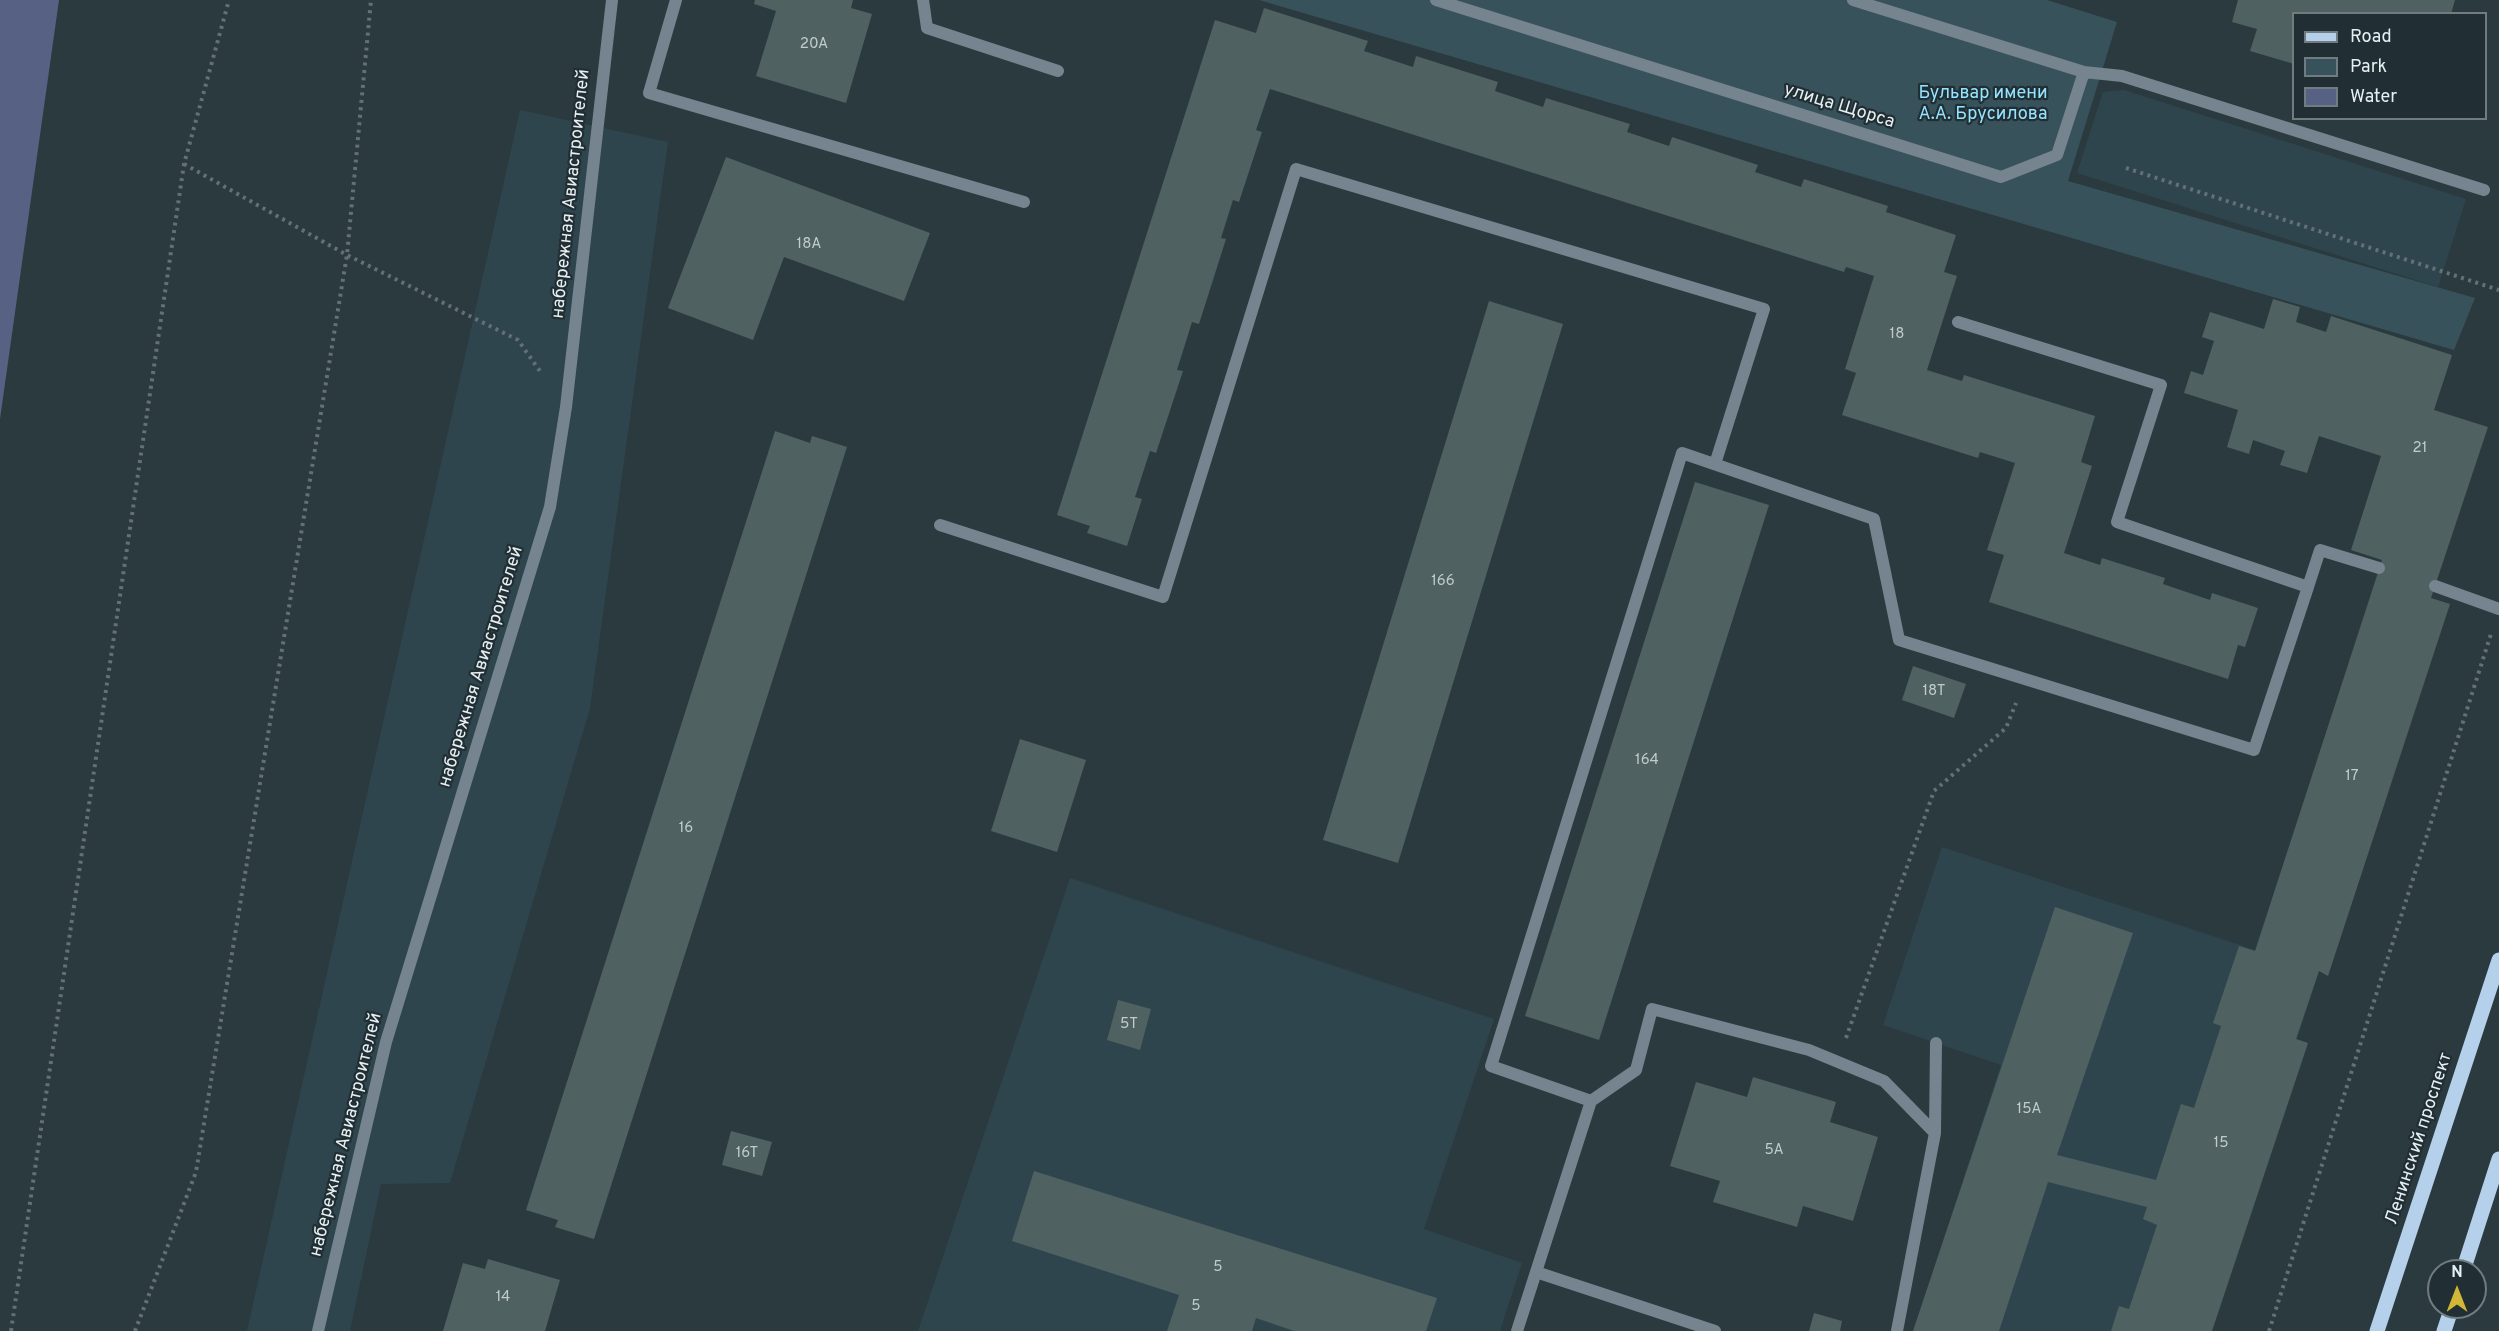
<!DOCTYPE html>
<html>
<head>
<meta charset="utf-8">
<style>
	body { margin:0 }
	#map { position:relative; width:2499px; height:1331px; overflow:hidden; background:#2b3a3f; font-family:Overpass,sans-serif }
	canvas { display:block }
	.legend { position:absolute; left:2292px; top:12px; width:195px; height:108px; box-sizing:border-box; background:#212f34; border:2px solid #707c80; margin:0; padding:8px 10px; list-style:none; font-size:18px; color:#e6eff2 }
	.legend li { display:flex; align-items:center; gap:12px; height:30px }
	.legend b { width:30px; border:2px solid #707c80 }
	.north { position:absolute; left:2427px; top:1259px; width:60px; height:60px; box-sizing:border-box; background:#212f34; border:2px solid #707c80; border-radius:50%; rotate:0deg; font-size:16px; font-weight:700; line-height:24px; text-align:center; color:#e6eff2 }
	.north::after { content:''; display:block; margin:auto; width:21px; height:27px; background:#d2b635; clip-path:polygon(50% 0,100% 100%,50% 72%,0 100%) }
</style>
</head>
<body>
<div id="map">
<canvas width="2499" height="1331"></canvas>
<ul class="legend">
<li><b style="height:8px;background:#b4d0ea"></b>Road</li>
<li><b style="height:16px;background:#38525b"></b>Park</li>
<li><b style="height:16px;background:#576183"></b>Water</li>
</ul>
<div class="north">N</div>
</div>
<script>
const c = document.querySelector('canvas').getContext('2d');
c.lineJoin = 'round';
function fill(path, color) {
  c.fillStyle = color;
  c.fill(path, 'evenodd');
}
function trace(path, color, width, dash) {
  c.strokeStyle = color;
  c.lineWidth = width;
  c.lineCap = dash ? 'butt' : 'round';
  c.setLineDash(dash || []);
  c.stroke(path);
}
function drawText(font, color, halo, rows, align = 'center') {
  c.font = font + ' Overpass,sans-serif';
  c.lineWidth = 4.5;
  c.setLineDash([]);
  c.textBaseline = 'middle';
  c.strokeStyle = halo;
  c.fillStyle = color;
  for (const [text, x, y, turn = 0] of rows) {
    c.save();
    c.translate(x, y);
    c.rotate((+turn || 0) * Math.PI / 180);
    c.textAlign = isNaN(turn) ? turn : align;
    if (halo) c.strokeText(text, 0, 0);
    c.fillText(text, 0, 0);
    c.restore();
  }
}
fill(new Path2D(`
	M2124,90L2466,199L2438,287L2077,173L2103,92Z
	M520,110L668,142L590,708L450,1183L381,1184L350,1331H247Z
	M1942,847L2319,971L2297,1039L2308,1043L2212,1331H1913L2001,1065L1883,1025Z
	M1070,878L1494,1019L1424,1229L1522,1263L1500,1331H918Z`), '#2f454d');
fill(new Path2D(`
	M1259,0H2047L2117,22L2068,181L2475,298L2454,350Z`), '#38525b');
fill(new Path2D(`
	M0,0H59L0,419Z`), '#576183');
fill(new Path2D(`
	M755,0H853L851,8L872,14L846,103L756,76L776,11L754,4Z
	M2238,0H2455L2451,14H2294V64L2250,51L2257,29L2232,22Z
	M1264,8L1368,41L1364,51L1413,67L1416,56L1498,82L1495,91L1543,107L1546,98L1630,124L1627,132L1669,146L1672,137L1758,165L1755,172L1801,187L1804,179L1888,206L1886,212L1956,235L1944,272L1957,276L1927,370L1962,381L1964,375L2095,416L2081,462L2092,466L2064,553L2100,565L2102,558L2165,578L2163,584L2210,600L2212,593L2258,608L2245,647L2238,645L2228,679L1989,602L2004,555L1987,550L2015,463L1980,452L1978,458L1842,415L1856,373L1845,369L1874,276L1846,267L1844,272L1270,89L1256,130L1262,132L1239,202L1233,200L1221,238L1226,239L1199,324L1192,322L1177,370L1183,371L1156,453L1150,451L1135,497L1142,499L1127,546L1087,533L1090,526L1057,515L1215,20L1256,33Z
	M726,157L930,233L904,301L784,257L753,340L668,308Z
	M2273,299L2300,307L2296,322L2326,332L2331,316L2452,355L2434,410L2488,427L2431,598L2450,604L2328,976L2319,971L2296,1039L2308,1043L2212,1331H2111L2119,1306L2129,1309L2157,1225L2143,1219L2147,1207L2048,1182L1999,1331H1913L2055,907L2133,933L2057,1155L2156,1180L2181,1104L2194,1108L2221,1026L2213,1023L2239,946L2255,951L2382,560L2351,550L2381,456L2319,436L2307,473L2280,465L2285,451L2253,440L2249,454L2227,447L2238,410L2184,393L2191,371L2203,375L2214,341L2202,337L2210,312L2264,329Z
	M1489,301L1563,324L1398,863L1323,840Z
	M775,431L810,443L812,436L847,447L594,1239L555,1227L558,1220L526,1210Z
	M1695,482L1769,505L1599,1040L1525,1016Z
	M1913,666L1966,684L1954,718L1902,700Z
	M1020,739L1086,760L1057,852L991,831Z
	M1118,1000L1151,1009L1140,1050L1107,1040Z
	M1753,1077L1836,1102L1830,1122L1878,1137L1853,1221L1803,1206L1797,1227L1713,1202L1720,1181L1670,1166L1696,1082L1747,1097Z
	M731,1131L772,1142L762,1176L722,1165Z
	M1034,1171L1437,1298L1426,1331H1294L1256,1318L1252,1331H1167L1179,1295L1012,1241Z
	M488,1259L560,1280L545,1331H443L463,1263L485,1269Z
	M1814,1313L1842,1321L1840,1331H1809Z`), '#506161');
trace(new Path2D(`
	M184,164L347,255L518,340L542,374
	M2126,168L2499,290
	M1846,1038L1934,791L2006,728L2016,703
	M11,1331L184,164L229,0
	M135,1331L196,1172L347,255L371,0
	M2269,1331L2491,634`), '#637075', 4, [3, 4.5]);
trace(new Path2D(`
	M676,0L649,93L1024,202
	M923,0L927,28L1058,71
	M940,525L1163,597L1296,169L1764,309L1715,464
	M2435,586L2499,609
	M2308,587L2320,550L2379,568
	M1591,1101L1491,1066L1682,453L1874,519L1899,640L2254,750L2308,587L2117,522L2161,385L1958,322
	M1536,1272L1715,1331
	M1517,1331L1591,1101L1636,1070L1652,1009L1809,1050L1884,1081L1935,1133
	M1897,1331L1935,1133L1936,1043`), '#768490', 12);
trace(new Path2D(`
	M1436,0L2001,177L2057,155L2084,72
	M1853,0L2084,72L2122,76L2484,190
	M318,1331L386,1042L550,507L566,407L612,0`), '#768490', 12);
trace(new Path2D(`
	M2463,1271L2499,1159
	M2377,1331L2499,960
	M2444,1331L2452,1307`), '#b4d0ea', 15);
drawText('15px', '#c0ccce', null, [
	["20А",814,45],
	["18А",809,245],
	["18",1897,335],
	["21",2420,449],
	["166",1443,582],
	["18Т",1934,692],
	["164",1647,761],
	["17",2352,777],
	["16",686,829],
	["5Т",1129,1025],
	["15А",2029,1110],
	["15",2221,1144],
	["5А",1774,1151],
	["16Т",747,1154],
	["5",1218,1268],
	["14",503,1298],
	["5",1196,1307]
]);
drawText('18px', '#95e4ff', '#212f34', [
	["Бульвар имени",1983,94],
	["А.А. Брусилова",1983,115]
]);
drawText('18px', '#e6eff2', '#212f34', [
	["улица Щорса",1839,107,17],
	["набережная Авиастроителей",572,194,-84],
	["набережная Авиастроителей",482,667,-73],
	["набережная Авиастроителей",347,1135,-76],
	["Ленинский проспект",2420,1139,-72]
]);
</script>
</body>
</html>
